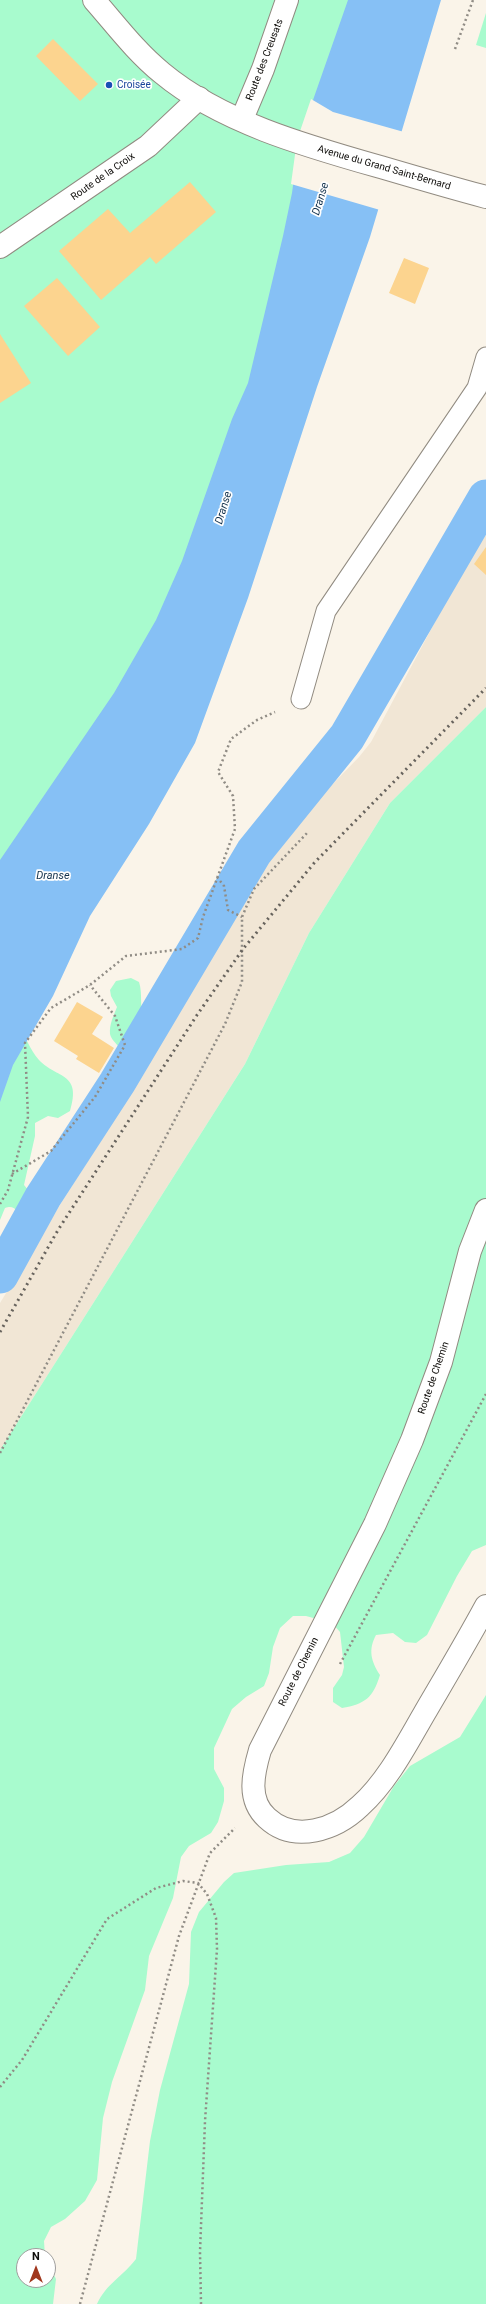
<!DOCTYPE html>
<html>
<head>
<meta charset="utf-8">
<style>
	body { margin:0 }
	#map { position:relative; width:486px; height:2304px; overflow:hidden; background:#faf4e9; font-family:Roboto,sans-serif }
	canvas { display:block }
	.north { position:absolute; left:16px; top:2248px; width:40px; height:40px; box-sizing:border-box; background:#fff; border:1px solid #9f9e9d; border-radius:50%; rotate:0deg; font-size:11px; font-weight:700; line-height:16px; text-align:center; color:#0e0c09 }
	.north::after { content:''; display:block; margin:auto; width:14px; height:18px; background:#a0371d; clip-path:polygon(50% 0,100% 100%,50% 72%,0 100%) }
</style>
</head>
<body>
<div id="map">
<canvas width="486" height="2304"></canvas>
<div class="north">N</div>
</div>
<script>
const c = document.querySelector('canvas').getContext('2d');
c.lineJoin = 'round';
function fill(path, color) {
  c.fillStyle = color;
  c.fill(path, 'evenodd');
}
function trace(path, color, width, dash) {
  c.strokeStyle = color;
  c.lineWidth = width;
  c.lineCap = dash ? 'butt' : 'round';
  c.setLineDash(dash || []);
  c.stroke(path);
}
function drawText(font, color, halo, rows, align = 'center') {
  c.font = font + ' Roboto,sans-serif';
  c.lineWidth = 3.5;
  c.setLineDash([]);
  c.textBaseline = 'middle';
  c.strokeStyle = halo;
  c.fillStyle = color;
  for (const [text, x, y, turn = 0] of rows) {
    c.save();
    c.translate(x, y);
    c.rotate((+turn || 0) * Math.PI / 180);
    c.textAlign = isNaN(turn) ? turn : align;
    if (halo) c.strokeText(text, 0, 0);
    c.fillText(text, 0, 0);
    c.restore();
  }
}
fill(new Path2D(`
	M486,535V707L390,803L309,933L245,1064L0,1450V1303L63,1200L143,1075L228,926L255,864L359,757L371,742L467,562Z`), '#f1e6d5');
fill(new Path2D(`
	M0,0H383L189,643L0,983Z
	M486,13V48L476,45Z
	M486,707V1545L472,1551L457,1576L427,1635L416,1643L405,1642L393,1633L376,1635C368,1650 371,1661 380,1675C373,1698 365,1704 342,1708L333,1702V1688L342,1675L344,1667L340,1632L332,1623L306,1616H293L280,1628L273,1647L269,1673L264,1686L246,1697L232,1709L214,1748V1769L224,1788V1801L218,1822L211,1833L189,1846L181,1857L173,1898L149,1956L145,1990L112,2082L103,2118L97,2180L85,2201L65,2219L51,2227L44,2241L45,2256H24V2280H48V2263L56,2279L53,2304H0V1450L245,1064L309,933L390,803Z
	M131,978L139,982C143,994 139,1007 144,1018L168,1017L167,1028L141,1058L122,1094L93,1134L71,1174L56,1188L49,1211L37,1218C34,1217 28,1218 24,1216C16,1212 15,1204 5,1208L0,1220V1053L18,1022C24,1034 30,1050 39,1060C57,1079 82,1072 70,1111L58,1118L48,1116L35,1123V1136L24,1185L30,1192L39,1190L57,1165L66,1145L88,1122L122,1064C128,1049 112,1044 110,1034C109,1024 114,1015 117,1007L111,996L110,990L116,981Z
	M486,1695V2304H97C106,2284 123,2276 136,2259L150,2141L160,2090L189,1984L191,1932L199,1912L224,1882L234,1873L286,1865L329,1862L350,1853L364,1837L394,1786L410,1766L460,1737Z`), '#a8fbce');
fill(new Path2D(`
	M348,0H441L370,237L317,387L248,598L195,743L149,824L90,916L53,996L13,1065L0,1102V860L114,693L156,620L182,561L232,419L248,383L283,236L292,193L299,140Z`), '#86c0f5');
fill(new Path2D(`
	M311,99L333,112L404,132L380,210L291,184L297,140Z`), '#faf4e9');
trace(new Path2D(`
	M0,1275L43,1197L117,1083L254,852L347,737L486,498`), '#86c0f5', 37);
fill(new Path2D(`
	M53,39L98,84L80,101L36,56Z
	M190,182L216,212L156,264L150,257L101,300L59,251L108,209L130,233Z
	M404,258L429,268L415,304L389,293Z
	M57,278L100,327L68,356L24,306Z
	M0,334L31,383L0,403Z
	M486,547V575L474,564Z
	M77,1002L103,1017L92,1034L114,1048L99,1073L76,1059L78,1056L54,1041Z`), '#fcd48f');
const service = new Path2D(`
	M301,699L326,611L477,388L486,357`);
const minor = new Path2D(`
	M242,119L263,69L287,0
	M0,247L148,146L199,98`);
const tertiary = new Path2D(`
	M94,0C116,25 136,52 162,73C222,123 310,147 384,168C418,178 452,188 486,197
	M486,1210L470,1251L441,1362L412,1440L375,1524L260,1750C253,1774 247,1800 267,1818C295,1844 336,1829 360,1806C387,1782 406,1745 424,1714C445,1678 466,1643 486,1606`);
trace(service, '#918b81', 21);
trace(minor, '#918b81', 24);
trace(tertiary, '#918b81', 24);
trace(new Path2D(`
	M455,49L473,0
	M217,877L224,886L228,910L242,917
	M12,1174L51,1151L95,1097L125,1045L115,1016L90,985
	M0,1204L8,1190L28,1117L25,1043L51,1008L90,985L126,956L182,949L198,938L203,917L235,829L233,796L218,772L231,739L257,720L275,712
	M0,1453L225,1024L242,982V917L254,889L308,832
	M340,1664L486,1394
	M0,2087L22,2060L107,1919L156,1888L183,1881L198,1883L207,1894L216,1918L217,1949L205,2121L200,2252L201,2304
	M80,2304L179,1936L210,1853L235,1828`), '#908c85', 2.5, [2, 3]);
trace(service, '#fff', 19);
trace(minor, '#fff', 22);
trace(tertiary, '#fff', 22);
trace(new Path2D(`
	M0,1332L58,1230L197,1015L243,949L315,862L486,688`), '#67635d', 3, [2, 4]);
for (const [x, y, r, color] of [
	[109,85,4,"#1a4fb4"]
]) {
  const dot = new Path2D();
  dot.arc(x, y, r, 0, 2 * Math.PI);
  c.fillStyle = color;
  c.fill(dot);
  trace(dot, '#fff', 1.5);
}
drawText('10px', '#0e0c09', '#fff', [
	["Route des Creusats",265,60,-69],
	["Avenue du Grand Saint-Bernard",384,168,16],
	["Route de la Croix",103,177,-35],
	["Route de Chemin",434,1378,-71],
	["Route de Chemin",299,1672,-63]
]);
drawText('10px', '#164399', '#fff', [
	["Croisée",117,85]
], 'left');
drawText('italic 11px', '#13324d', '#fff', [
	["Dranse",321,199,-73],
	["Dranse",224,508,-73],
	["Dranse",53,876]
]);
</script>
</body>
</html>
